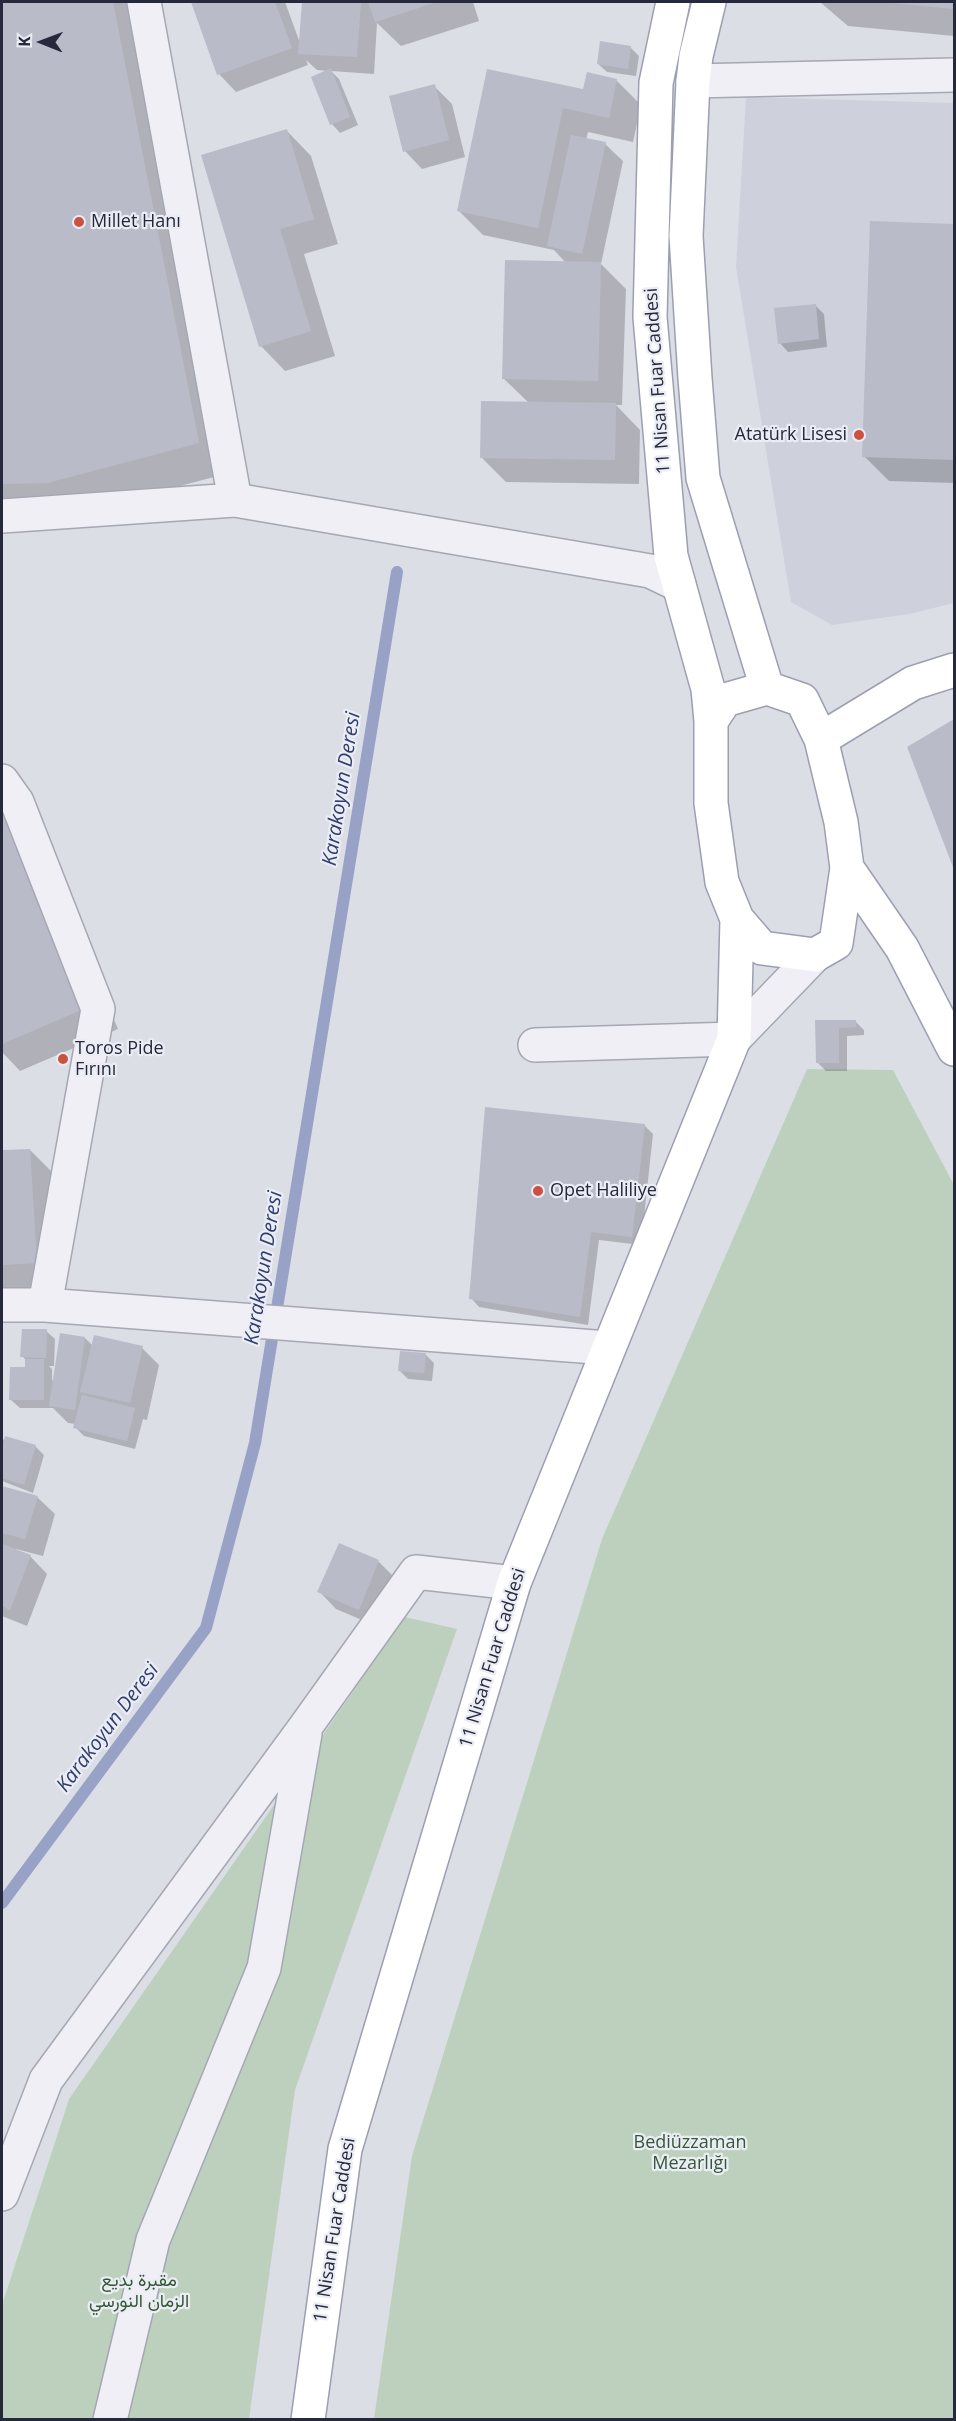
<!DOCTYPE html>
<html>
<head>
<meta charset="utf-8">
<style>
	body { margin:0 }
	#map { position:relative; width:956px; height:2421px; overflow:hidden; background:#dcdee6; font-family:"Open Sans",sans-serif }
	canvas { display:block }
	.frame { position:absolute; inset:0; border:3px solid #26283c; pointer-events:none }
	.north { position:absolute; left:12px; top:12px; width:60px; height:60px; -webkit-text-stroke:4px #ebedf4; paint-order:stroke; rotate:271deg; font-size:16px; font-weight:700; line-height:24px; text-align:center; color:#26283c }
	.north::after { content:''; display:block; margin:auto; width:21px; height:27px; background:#26283c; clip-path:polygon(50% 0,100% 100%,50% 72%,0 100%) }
</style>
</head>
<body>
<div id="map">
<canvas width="956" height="2421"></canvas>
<div class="frame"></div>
<div class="north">K</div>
</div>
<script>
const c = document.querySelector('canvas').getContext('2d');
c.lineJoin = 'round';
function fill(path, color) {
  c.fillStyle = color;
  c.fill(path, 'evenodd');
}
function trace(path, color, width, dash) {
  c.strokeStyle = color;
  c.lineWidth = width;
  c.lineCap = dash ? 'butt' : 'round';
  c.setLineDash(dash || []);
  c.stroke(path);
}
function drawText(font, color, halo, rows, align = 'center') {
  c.font = font + ' "Open Sans",Vazirmatn,sans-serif';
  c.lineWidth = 4.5;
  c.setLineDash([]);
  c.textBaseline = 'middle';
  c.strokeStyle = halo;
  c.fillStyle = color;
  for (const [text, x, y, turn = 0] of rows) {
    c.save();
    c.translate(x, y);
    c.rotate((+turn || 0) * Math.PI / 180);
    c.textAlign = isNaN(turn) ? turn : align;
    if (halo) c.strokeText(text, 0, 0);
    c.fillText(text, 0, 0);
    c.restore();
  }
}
fill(new Path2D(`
	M746,97L954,103V603L909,614L832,625L791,602L736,267Z`), '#ced0db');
fill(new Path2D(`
	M807,1069L893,1070L954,1185V2419H374L412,2156L602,1539Z
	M405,1617L457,1629L295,2090L249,2419L2,2420V2305L69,2099Z`), '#bdd0be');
fill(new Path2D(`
	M2,2H137L229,473L78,513L2,516Z
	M192,2H285L300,43L303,2L370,3V2H473L479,21L401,46L377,23L374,74L331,71L339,79L358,125L340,133L332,124L328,71L317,70L306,60L308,65L236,92L219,74Z
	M820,2H954V36L848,26Z
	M630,47L639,56L636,76L607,72L598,64Z
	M488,71L584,91L616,80L641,105L633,142L588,132L586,140L605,144L623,161L601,264L626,289L622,405H616L640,430L639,484L506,482L481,457L529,403L503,378L566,263L554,250L483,235L458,210Z
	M434,86L452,104L465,157L422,169L405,151Z
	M287,131L311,156L338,244L304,254L335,356L285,371L261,346Z
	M871,223L954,225V483L889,481L864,456Z
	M815,305L824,314L827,347L788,352L780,343Z
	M954,721V866L909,748Z
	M12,814L37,839L118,1029L20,1071L2,1052V819Z
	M817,1021H855L864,1030V1035L847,1036V1071H826L817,1062Z
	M644,1125L653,1134L641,1245L599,1240L588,1325L479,1307L471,1298Z
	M30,1150L55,1175L61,1287L2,1291V1152Z
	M46,1331L55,1339L54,1366H49L52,1369V1381L85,1338L93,1346L142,1348L159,1365L147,1420L143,1419L135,1449L84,1436L75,1427L76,1424L68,1423L53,1408H20L11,1400L27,1369V1361L22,1356Z
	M425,1354L434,1363L432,1381L408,1379L399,1370Z
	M2,1438L5,1441L35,1446L44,1455L33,1493L2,1481Z
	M2,1487L37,1497L55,1514L43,1556L16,1549V1551L30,1556L47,1574L27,1626L2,1616Z
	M339,1545L379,1562L396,1579L376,1626L336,1609L319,1591Z`), '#0003');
trace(new Path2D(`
	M2,1903L206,1628L255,1443L397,572`), '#97a2c6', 12);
fill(new Path2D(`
	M2,2H113L199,443L47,483L2,484Z
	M191,2H275L292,48L217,75Z
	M302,2H361L357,57L298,54Z
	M368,2H437L375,22Z
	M894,2H954V9L894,3Z
	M600,41L631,46L628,69L597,64Z
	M331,68L350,117L330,125L311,77Z
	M487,69L583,89L587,72L617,79L609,118L563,108L538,228L457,211Z
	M435,84L449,140L403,152L389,96Z
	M287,129L314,219L280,229L311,331L259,347L201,155Z
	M571,135L606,142L582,254L547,246Z
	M870,221L954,224V460L862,457Z
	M505,260L601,262L598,381L502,379Z
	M816,304L819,339L778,344L774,308Z
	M481,401L616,403L615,460L480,458Z
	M954,719V870L907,747Z
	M12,813L95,1004L2,1044V817Z
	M815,1020H856V1027L839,1028V1063H816Z
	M485,1107L645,1124L632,1237L591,1232L580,1317L469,1299Z
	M30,1149L37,1263L2,1265V1150Z
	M22,1329H47L46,1358L20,1357Z
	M60,1333L85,1337L75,1410L49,1406Z
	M94,1335L143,1346L130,1403L80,1392Z
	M400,1351L426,1353L424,1373L398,1371Z
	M25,1359H44V1400H9L10,1367H25Z
	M82,1395L135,1408L127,1441L73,1428Z
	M5,1436L36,1445L24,1485L2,1478V1449Z
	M2,1486L38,1496L25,1539L2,1533Z
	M339,1543L379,1560L359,1610L317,1592Z
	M2,1544L31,1555L10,1610L2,1606Z`), '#babbc9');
const minor = new Path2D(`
	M144,2L235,500
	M693,81L954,75
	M2,516L235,500L650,571L679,585
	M2,781L17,802L98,1009L45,1305
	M535,1045L734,1039L815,955
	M2,1305H45L608,1348
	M2,2194L46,2080L306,1726L416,1572L514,1583
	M110,2420L153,2240L264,1968L305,1734`);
const major = new Path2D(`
	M673,2L656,83L650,317L671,556L708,689L711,721
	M709,2L696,56L693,81L686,236L695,378L703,478L767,688
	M767,688L802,700L821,739L841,822L847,868L836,943L815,955L762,948L737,919L722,882L711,803V721L725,700Z
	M821,739L913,683L954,670
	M847,868L902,948L954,1049
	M308,2420L345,2149L514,1583L734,1039L737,919`);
trace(minor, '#a5a7b3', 36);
trace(major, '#9c9fb2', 36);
trace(minor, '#efeff5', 33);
trace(major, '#fff', 33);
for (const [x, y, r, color] of [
	[79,222,6,"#cb5141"],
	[859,435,6,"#cb5141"],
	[63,1059,6,"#cb5141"],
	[538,1191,6,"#cb5141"]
]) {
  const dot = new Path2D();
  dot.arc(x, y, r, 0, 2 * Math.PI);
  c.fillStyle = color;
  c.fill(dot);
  trace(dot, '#ebedf4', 2);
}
drawText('18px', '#26283c', '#ebedf4', [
	["Millet Hanı",91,222],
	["Atatürk Lisesi",847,435,"right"],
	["Toros Pide",75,1049],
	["Fırını",75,1070],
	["Opet Haliliye",550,1191]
], 'left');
drawText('18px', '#26283c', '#ebedf4', [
	["11 Nisan Fuar Caddesi",658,381,-94],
	["11 Nisan Fuar Caddesi",493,1658,-73],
	["11 Nisan Fuar Caddesi",335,2230,-81]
]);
drawText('18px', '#345836', '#ebedf4', [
	["Bediüzzaman",690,2143],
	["Mezarlığı",690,2164],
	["مقبرة بديع",139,2281],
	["الزمان النورسي",139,2302]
]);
drawText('italic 20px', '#313d6f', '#ebedf4', [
	["Karakoyun Deresi",342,789,-81],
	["Karakoyun Deresi",264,1268,-81],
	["Karakoyun Deresi",108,1728,-53]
]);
</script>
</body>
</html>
